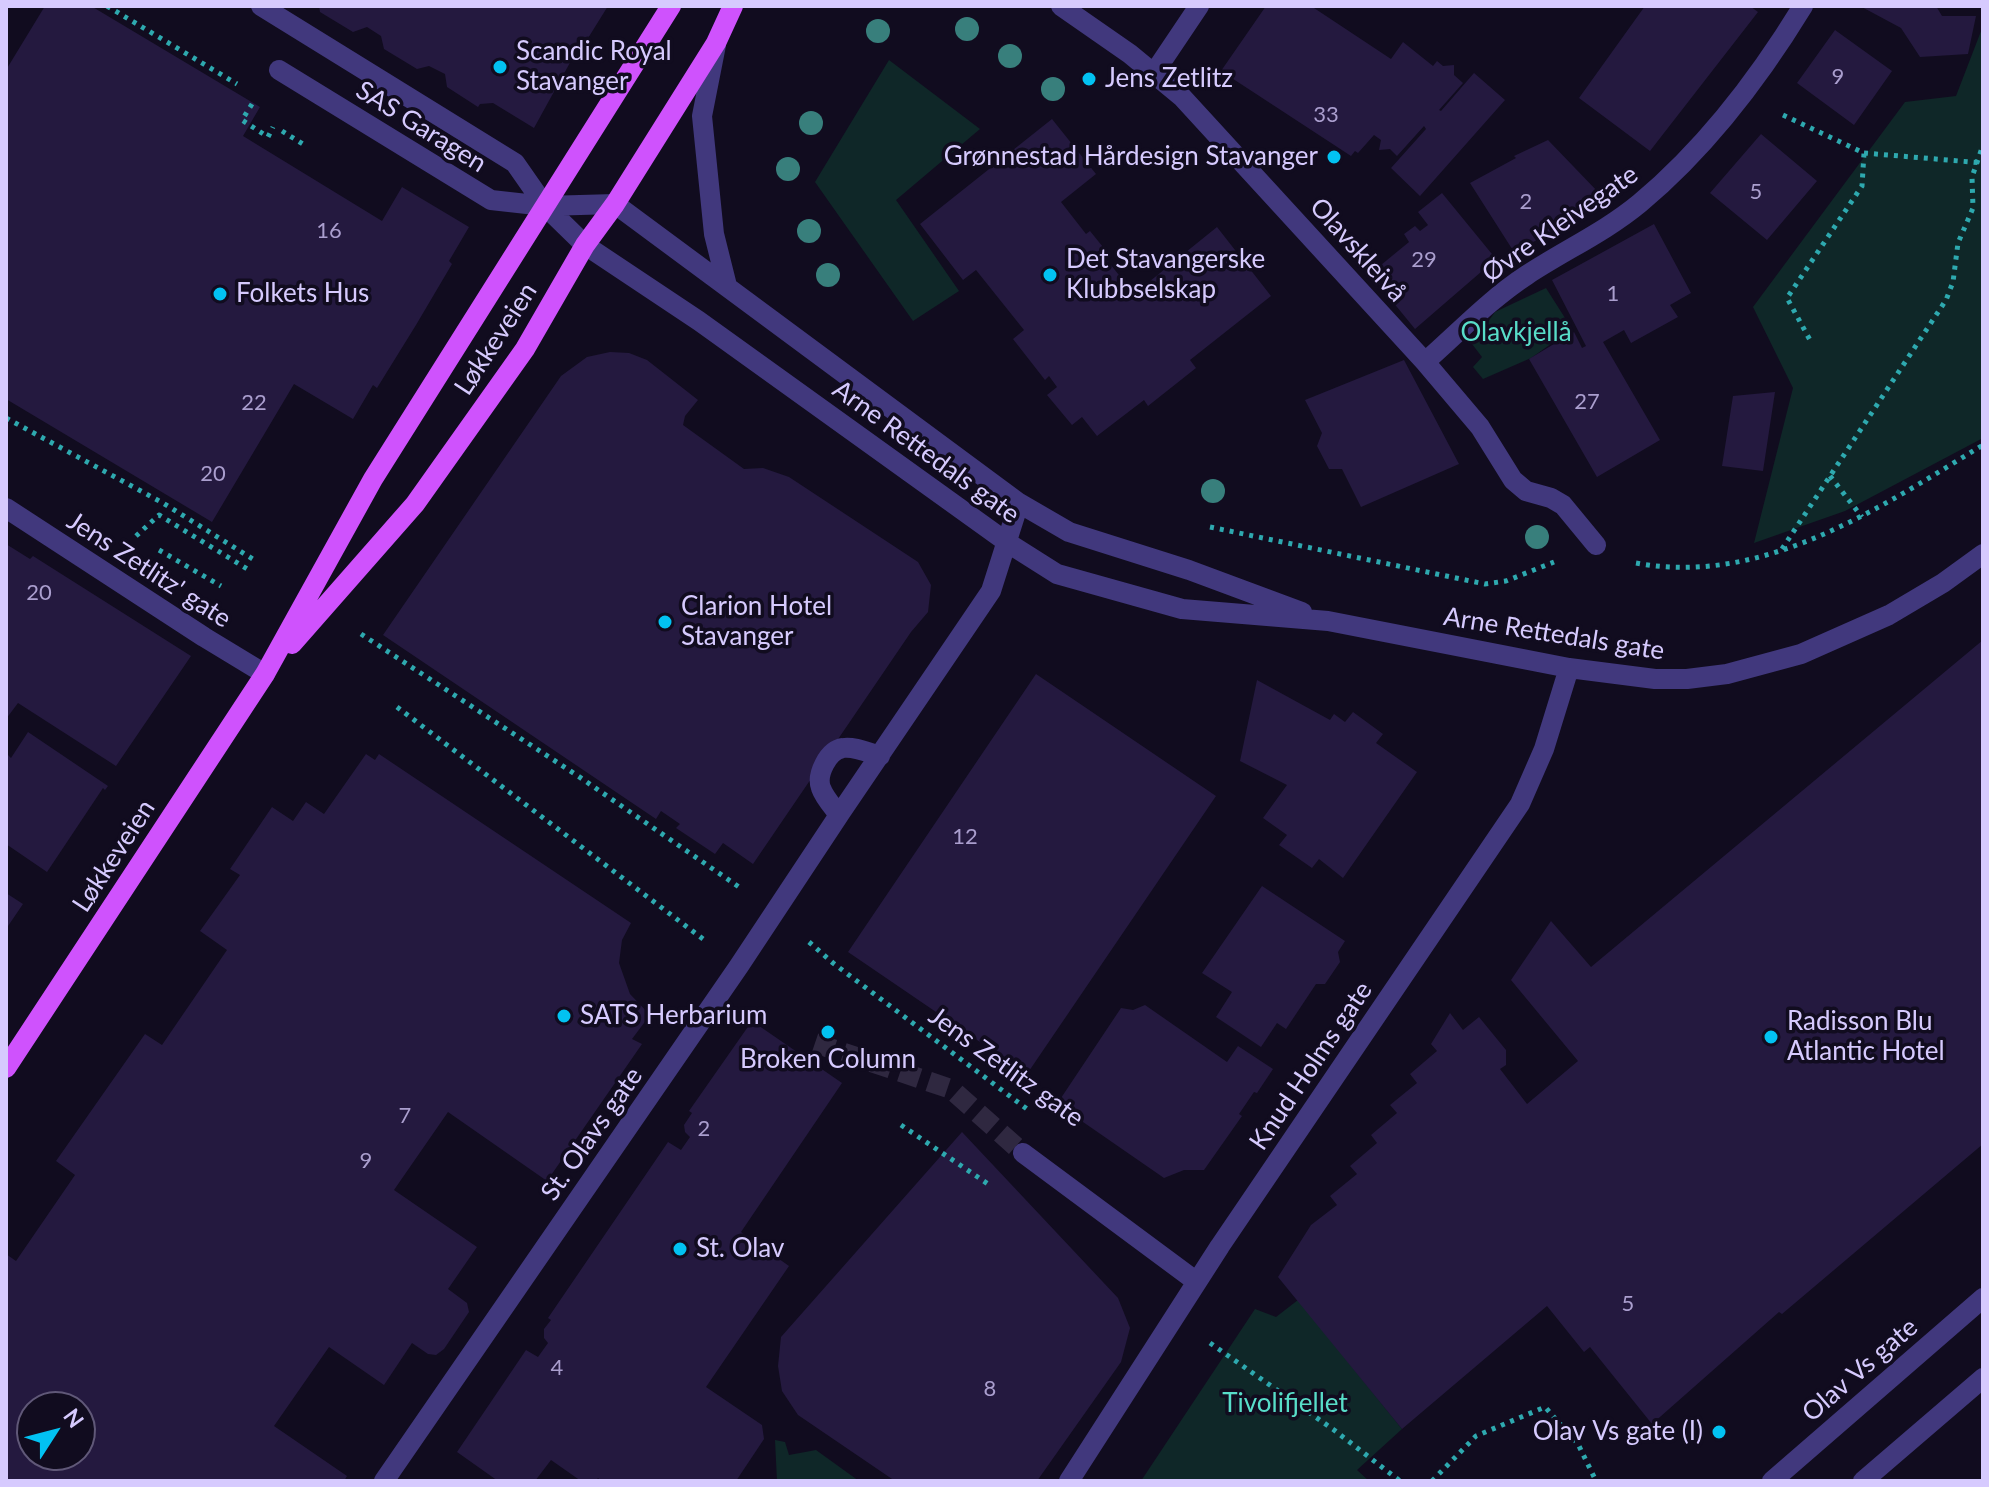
<!DOCTYPE html>
<html>
<head>
<meta charset="utf-8">
<style>
	body { margin:0 }
	#map { position:relative; width:1989px; height:1487px; overflow:hidden; background:#110c1f; font-family:Lato,sans-serif }
	canvas { display:block }
	.frame { position:absolute; inset:0; border:8px solid #d6cafe; pointer-events:none }
	.north { position:absolute; left:16px; top:1391px; width:80px; height:80px; box-sizing:border-box; background:#110c1f; border:2px solid #605878; border-radius:50%; rotate:54deg; font-size:22px; font-weight:700; line-height:32px; text-align:center; color:#d6cafe }
	.north::after { content:''; display:block; margin:auto; width:28px; height:36px; background:#02c2f2; clip-path:polygon(50% 0,100% 100%,50% 72%,0 100%) }
</style>
</head>
<body>
<div id="map">
<canvas width="1989" height="1487"></canvas>
<div class="frame"></div>
<div class="north">N</div>
</div>
<script>
const c = document.querySelector('canvas').getContext('2d');
c.lineJoin = 'round';
function fill(path, color) {
  c.fillStyle = color;
  c.fill(path, 'evenodd');
}
function trace(path, color, width, dash) {
  c.strokeStyle = color;
  c.lineWidth = width;
  c.lineCap = dash ? 'butt' : 'round';
  c.setLineDash(dash || []);
  c.stroke(path);
}
function drawText(font, color, halo, rows, align = 'center') {
  c.font = font + ' Lato,sans-serif';
  c.lineWidth = 7;
  c.setLineDash([]);
  c.textBaseline = 'middle';
  c.strokeStyle = halo;
  c.fillStyle = color;
  for (const [text, x, y, turn = 0] of rows) {
    c.save();
    c.translate(x, y);
    c.rotate((+turn || 0) * Math.PI / 180);
    c.textAlign = isNaN(turn) ? turn : align;
    if (halo) c.strokeText(text, 0, 0);
    c.fillText(text, 0, 0);
    c.restore();
  }
}
fill(new Path2D(`
	M1983,26V438L1845,511L1754,543L1793,388L1753,307L1905,102L1956,96Z
	M889,60L980,129L896,200L959,291L913,321L815,182Z
	M1546,288L1572,329L1531,358L1483,379L1473,367L1482,357L1472,344L1495,312Z
	M1298,1300L1402,1429L1357,1470L1369,1481H1141L1255,1309L1276,1317Z
	M775,1440L785,1442L789,1455L816,1450L859,1481H777Z`), '#0f2728');
fill(new Path2D(`
	M45,6H91L260,107L243,136L382,221L402,187L469,227L449,261L452,264L416,325L377,388L373,385L353,419L294,384L212,522L6,399V70Z
	M319,6H608L580,51L572,59L534,128L493,103L480,104L478,107L447,87L445,74L429,66L417,69L384,49L381,36L367,27L353,32L320,12Z
	M1266,6H1311L1391,59L1403,42L1433,66L1437,61L1443,66L1454,65V75L1463,83L1439,110L1441,111L1474,73L1505,100L1420,196L1391,168L1426,129L1424,126L1397,156L1390,149L1379,150L1381,140L1374,135L1358,153L1355,151L1351,156L1221,71Z
	M1645,6H1750L1758,12L1650,151L1579,98Z
	M1860,6H1936L1942,16H1976L1968,54L1920,57L1901,28Z
	M1835,30L1892,71L1854,125L1797,83Z
	M1052,119L1096,174L1061,202L1086,234L1090,231L1107,252L1103,255L1134,294L1217,227L1271,296L1190,360L1196,368L1148,406L1144,400L1097,436L1082,417L1072,425L1047,395L1057,387L1049,376L1045,380L1013,339L1024,330L976,270L963,280L920,224Z
	M1761,134L1817,181L1767,240L1710,193Z
	M1548,140L1599,193L1574,215L1577,219L1514,252L1470,183L1516,158L1514,156Z
	M1442,193L1496,259L1415,329L1370,274L1409,242L1404,234L1415,226L1420,231L1428,225L1418,212Z
	M1654,224L1691,293L1670,305L1678,317L1631,343L1624,330L1603,342L1660,440L1597,477L1529,359L1574,332L1582,348L1586,346L1552,280Z
	M610,352L629,353L647,360L698,400L685,416L683,425L744,469L763,468L789,477L918,562L931,585L928,612L911,632L753,864L723,843L715,854L676,828L680,824L661,811L656,819L383,635L561,376L587,357Z
	M1404,360L1459,464L1361,507L1342,469H1329L1317,446L1322,433L1305,400Z
	M1775,392L1763,471L1722,466L1733,396Z
	M6,544L30,559L33,556L191,656L116,766L18,703L6,719Z
	M1983,640V1144L1782,1314L1779,1312L1652,1424L1590,1347L1584,1352L1547,1306L1402,1429L1278,1277L1311,1225L1337,1205L1330,1196L1357,1174L1350,1166L1377,1143L1371,1135L1397,1113L1390,1105L1417,1083L1410,1074L1437,1051L1431,1044L1450,1013L1463,1030L1479,1017L1506,1050V1065L1500,1069L1527,1104L1578,1061L1511,980L1551,921L1591,967Z
	M1036,674L1216,796L1027,1074L848,952Z
	M1257,680L1330,720L1334,714L1345,722L1353,712L1383,734L1376,743L1417,772L1343,878L1319,859L1312,868L1279,845L1287,835L1263,818L1287,785L1240,761Z
	M28,732L108,786L105,790L103,788L47,872L6,844V757L8,755L11,758Z
	M366,754L375,760L379,754L631,923L622,940L619,963L630,994L650,1015L632,1039L642,1044L547,1181L448,1112L394,1190L477,1247L448,1289L467,1303L469,1312L444,1349L436,1355L428,1354L412,1343L384,1385L329,1347L274,1426L347,1476L344,1481H6V1254L16,1261L75,1175L56,1161L145,1034L162,1045L227,950L200,931L240,875L230,869L272,807L293,821L306,802L324,814ZM32,1407H80V1455H32Z
	M1262,886L1345,941L1338,952L1340,962L1325,984H1316L1286,1029L1277,1023L1261,1047L1216,1017L1232,992L1202,973Z
	M6,893L23,904L6,929Z
	M1145,1005L1227,1062L1238,1046L1273,1069L1257,1093L1254,1092L1239,1114L1242,1116L1204,1170H1184L1164,1178L1057,1104L1121,1008L1133,1010Z
	M752,1021L842,1083L741,1232L789,1266L706,1387L762,1425L764,1439L736,1481H601L598,1478L596,1481H581L551,1460L535,1481H498L457,1452L526,1350L538,1357L548,1343L544,1338V1329L551,1320L548,1318L668,1142L681,1150L690,1137L685,1132L684,1125L692,1113L689,1111Z
	M962,1132L1118,1298L1130,1328L1121,1362L1037,1481H895L798,1415L782,1391L778,1366L781,1337Z`), '#24193f');
trace(new Path2D(`
	M815,1043L951,1089L1023,1153`), '#2f2840', 20, [20, 10]);
trace(new Path2D(`
	M107,6L237,84
	M252,104L242,120L268,137L273,127
	M1783,115L1864,153L1862,186L1787,298L1810,340
	M282,131L306,146
	M1864,153L1983,163
	M6,418L163,503L256,561
	M1830,476L1862,517
	M1210,527L1485,584L1506,581L1554,562
	M136,536L159,515L249,570
	M1782,549L1946,300L1953,282L1958,243L1973,208L1972,177L1983,145
	M159,550L221,586
	M1636,563C1763,587 1881,507 1983,445
	M361,634L578,776L739,887
	M397,707L703,939
	M809,942L833,963L1027,1109
	M901,1125L988,1184
	M1210,1343L1334,1430L1400,1481
	M1432,1481L1476,1436L1545,1407L1578,1444L1596,1481`), '#2ea9af', 5, [4, 6]);
trace(new Path2D(`
	M261,6L515,163L545,206L585,245L699,321L1008,543L1057,574L1182,609L1328,621L1569,668L1655,679H1687L1727,674L1801,654L1889,615L1943,583L1983,554
	M1061,6L1130,54L1182,97L1425,362L1480,427L1513,480L1526,491L1551,498L1563,505L1596,545
	M716,45L702,116L714,234L727,286
	M279,70L491,200L545,206L615,204L1019,503L1069,532L1189,570L1302,612
	M1154,73L1199,6
	M1425,362C1458,333 1490,299 1527,275C1565,250 1605,232 1640,203C1706,148 1759,78 1803,6
	M6,508L204,637L265,674
	M880,756C869,753 854,746 843,748C828,750 816,775 821,788C824,797 833,807 839,815L991,591L1019,503
	M1023,1153L1197,1282
	M384,1481L739,966L839,815
	M1069,1481L1220,1246L1520,804L1544,749L1569,668
	M1772,1481L1983,1298
	M1863,1481L1983,1378`), '#41387d', 20);
trace(new Path2D(`
	M292,644L415,504L525,349L585,245L615,204L716,43L733,6
	M6,1068L265,674L373,479L671,6`), '#cf52fd', 20);
c.fillStyle = '#387f7c';
for (const [x, y] of [
	[967,29],
	[878,31],
	[1010,56],
	[1053,89],
	[811,123],
	[788,169],
	[809,231],
	[828,275],
	[1213,491],
	[1537,537]
]) {
  c.beginPath();
  c.arc(x, y, 12, 0, 2 * Math.PI);
  c.fill();
}
for (const [x, y, r, color] of [
	[500,67,8,"#02c2f2"],
	[1089,79,8,"#02c2f2"],
	[1334,157,8,"#02c2f2"],
	[1050,275,8,"#02c2f2"],
	[220,294,8,"#02c2f2"],
	[665,622,8,"#02c2f2"],
	[564,1016,8,"#02c2f2"],
	[828,1032,8,"#02c2f2"],
	[1771,1037,8,"#02c2f2"],
	[680,1249,8,"#02c2f2"],
	[1719,1432,8,"#02c2f2"]
]) {
  const dot = new Path2D();
  dot.arc(x, y, r, 0, 2 * Math.PI);
  c.fillStyle = color;
  c.fill(dot);
  trace(dot, '#110c1f', 3);
}
drawText('22px', '#aa9ece', null, [
	["9",1838,77],
	["33",1326,115],
	["5",1756,192],
	["2",1526,202],
	["16",329,231],
	["29",1424,260],
	["1",1613,294],
	["27",1587,402],
	["22",254,403],
	["20",213,474],
	["20",39,593],
	["12",965,837],
	["7",405,1116],
	["2",704,1129],
	["9",366,1161],
	["5",1628,1304],
	["4",557,1368],
	["8",990,1389]
]);
drawText('26px', '#d6cafe', '#110c1f', [
	["Scandic Royal",516,52],
	["Stavanger",516,82],
	["Jens Zetlitz",1105,79],
	["Grønnestad Hårdesign Stavanger",1318,157,"right"],
	["Det Stavangerske",1066,260],
	["Klubbselskap",1066,290],
	["Folkets Hus",236,294],
	["Clarion Hotel",681,607],
	["Stavanger",681,637],
	["SATS Herbarium",580,1016],
	["Radisson Blu",1787,1022],
	["Atlantic Hotel",1787,1052],
	["Broken Column",828,1060,"center"],
	["St. Olav",696,1249],
	["Olav Vs gate (I)",1703,1432,"right"]
], 'left');
drawText('26px', '#d6cafe', '#110c1f', [
	["SAS Garagen",421,127,32],
	["Øvre Kleivegate",1560,224,-35],
	["Olavskleivå",1358,250,48],
	["Løkkeveien",496,339,-57],
	["Arne Rettedals gate",926,452,36],
	["Jens Zetlitz' gate",149,570,33],
	["Arne Rettedals gate",1554,634,9],
	["Løkkeveien",114,856,-57],
	["Knud Holms gate",1311,1066,-56],
	["Jens Zetlitz gate",1006,1067,36],
	["St. Olavs gate",592,1134,-55],
	["Olav Vs gate",1860,1370,-41]
]);
drawText('26px', '#58ddc9', '#110c1f', [
	["Olavkjellå",1516,333],
	["Tivolifjellet",1285,1404]
]);
</script>
</body>
</html>
